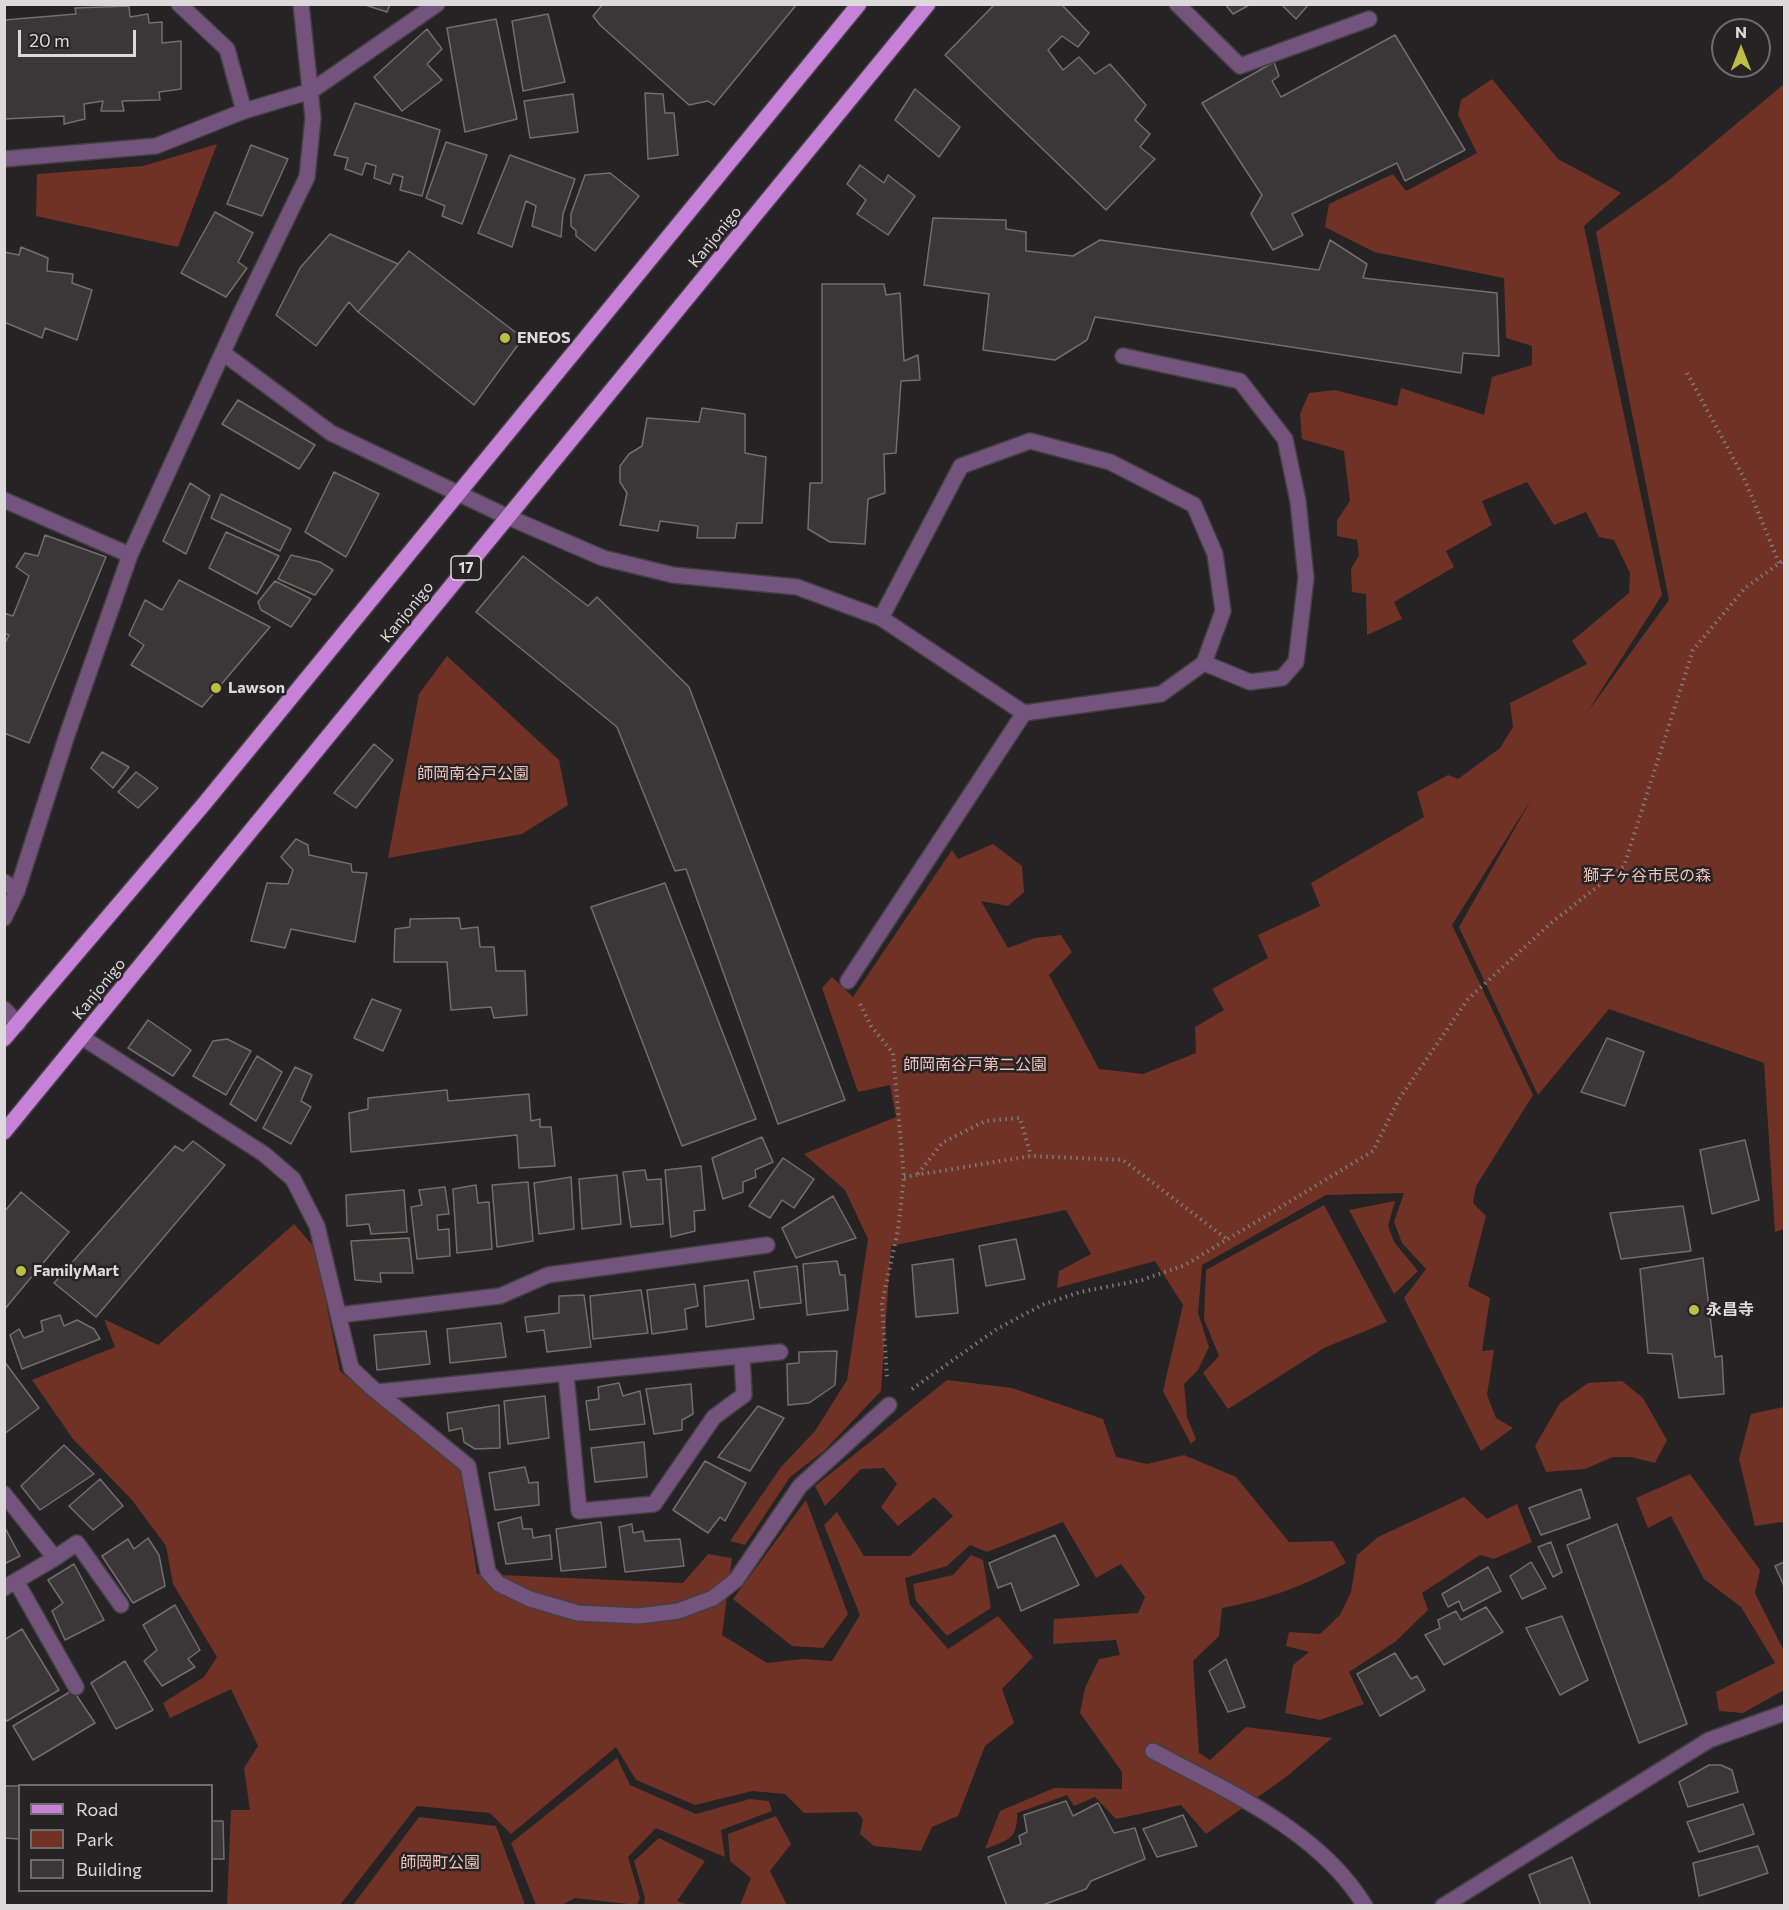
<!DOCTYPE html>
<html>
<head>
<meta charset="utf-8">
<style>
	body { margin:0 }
	#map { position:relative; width:1789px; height:1910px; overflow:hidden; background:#262325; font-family:Commissioner,sans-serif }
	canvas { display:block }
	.frame { position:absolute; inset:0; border:6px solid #dcd9db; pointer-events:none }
	.legend { position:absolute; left:18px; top:1784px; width:195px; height:108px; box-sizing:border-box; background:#262325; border:2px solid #6f6c6e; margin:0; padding:8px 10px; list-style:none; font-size:18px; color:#dcd9db }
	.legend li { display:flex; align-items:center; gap:12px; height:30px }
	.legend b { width:30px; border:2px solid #6f6c6e }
	.north { position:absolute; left:1711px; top:18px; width:60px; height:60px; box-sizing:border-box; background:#262325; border:2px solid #6f6c6e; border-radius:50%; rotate:0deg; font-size:16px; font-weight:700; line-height:24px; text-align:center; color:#dcd9db }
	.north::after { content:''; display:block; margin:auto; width:21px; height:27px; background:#bcbf44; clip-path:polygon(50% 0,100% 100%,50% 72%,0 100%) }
	.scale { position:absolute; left:18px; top:30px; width:118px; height:27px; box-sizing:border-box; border:3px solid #dcd9db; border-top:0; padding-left:8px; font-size:18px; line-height:21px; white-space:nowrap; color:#dcd9db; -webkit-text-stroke:4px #262325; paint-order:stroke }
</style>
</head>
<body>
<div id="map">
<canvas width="1789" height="1910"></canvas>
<div class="frame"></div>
<ul class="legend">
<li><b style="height:8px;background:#c582d7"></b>Road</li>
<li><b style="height:16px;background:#6f3224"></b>Park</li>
<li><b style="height:16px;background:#3b3637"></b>Building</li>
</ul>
<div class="north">N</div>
<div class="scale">20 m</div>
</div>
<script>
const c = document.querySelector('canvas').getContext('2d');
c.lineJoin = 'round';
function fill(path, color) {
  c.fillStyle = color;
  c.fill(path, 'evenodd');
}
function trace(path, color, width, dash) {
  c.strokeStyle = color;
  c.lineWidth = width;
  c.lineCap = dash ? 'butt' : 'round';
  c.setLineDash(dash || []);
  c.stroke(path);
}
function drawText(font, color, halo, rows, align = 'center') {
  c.font = font + ' Commissioner,"Noto Sans JP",sans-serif';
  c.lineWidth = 5;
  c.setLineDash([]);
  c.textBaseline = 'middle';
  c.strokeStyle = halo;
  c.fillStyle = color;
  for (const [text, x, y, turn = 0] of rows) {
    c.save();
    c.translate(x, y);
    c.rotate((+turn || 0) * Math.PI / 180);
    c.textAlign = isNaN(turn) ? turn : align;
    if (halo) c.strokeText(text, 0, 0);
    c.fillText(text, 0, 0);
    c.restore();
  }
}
fill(new Path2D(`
	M1492,79L1558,159L1621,193L1584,226L1662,595L1586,714L1669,600L1596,232L1669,180L1784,84V1229L1775,1232L1764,1063L1609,1009L1538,1095L1459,927L1532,798L1452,925L1533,1095L1476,1186L1473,1203L1486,1216L1468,1286L1490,1298L1482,1351L1494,1350L1487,1395L1496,1418L1513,1428L1481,1451L1404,1298L1426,1269L1402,1243L1394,1222L1404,1193L1326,1195L1202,1265L1198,1313L1209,1347L1198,1370L1184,1384L1187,1417L1196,1439L1191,1444L1163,1391L1183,1305L1155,1261L1057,1288L1059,1271L1091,1254L1066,1210L891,1246L881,1391L824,1451L790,1477L745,1545L730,1541L781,1467L815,1431L847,1380L868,1239L845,1190L804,1154L896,1117L890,1085L858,1092L822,988L832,977L853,997L952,850L958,859L993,844L1022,866L1024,892L1008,906L981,901L1008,948L1035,938L1061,935L1072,952L1049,975L1099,1069L1143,1074L1196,1053L1195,1027L1224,1010L1212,989L1268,958L1258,935L1320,906L1311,883L1424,817L1417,792L1448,775L1458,779L1500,748L1513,727L1510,703L1587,664L1572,641L1629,593L1630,573L1614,540L1599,537L1586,512L1554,525L1527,482L1482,501L1492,525L1446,551L1454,567L1394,602L1402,619L1367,635L1366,594L1352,592L1351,569L1359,555L1357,540L1337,536V520L1350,501L1344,451L1302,439L1300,414L1309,393L1335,390L1397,406L1401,388L1484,415L1492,377L1532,365V346L1506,338L1504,278L1374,252L1325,227L1329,204L1393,174L1406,191L1477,153L1458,115L1461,100Z
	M217,144L178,247L36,216L37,174L143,166Z
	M447,656L559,760L568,805L522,834L388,858L419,694Z
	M1395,1201L1388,1226L1394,1242L1418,1271L1394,1294L1349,1210Z
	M1324,1205L1387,1322L1324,1348L1228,1409L1203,1373L1219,1356L1204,1319L1206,1270Z
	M294,1224L315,1248L340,1371L461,1471L477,1574L683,1583L708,1554L732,1558L722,1635L767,1663L802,1659L832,1661L860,1615L824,1525L837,1512L864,1556H910L953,1516L934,1497L898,1526L881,1507L897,1484L884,1468L861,1469L825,1506L815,1486L947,1380L1012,1388L1103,1419L1116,1457L1147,1464L1184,1455L1236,1477L1289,1542L1333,1541L1346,1563C1304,1586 1269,1599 1222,1608L1219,1636L1193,1661L1199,1753L1210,1760L1246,1727L1332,1738L1286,1777L1206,1834L1181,1805L1116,1819L1095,1797L1074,1806L1067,1795L1017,1813C1018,1840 1007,1840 985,1849L1000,1811L1054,1788L1122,1789V1772L1080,1713L1085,1688L1099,1659L1120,1655L1116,1640L1053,1644L1054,1619L1138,1613L1145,1597L1121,1564L1096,1578L1063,1522L987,1552L970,1545L947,1566L905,1578L910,1605L948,1649L998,1616L1033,1657L1002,1689L1014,1723L985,1746L958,1816L932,1827L921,1851L874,1846L860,1834L863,1819L857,1812L804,1813L785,1794L752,1791L695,1805L636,1780L616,1747L511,1834L490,1813L417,1806L340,1905H227L231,1810H250L244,1768L258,1746L231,1689L170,1718L163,1703L204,1677L217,1657L173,1584L166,1546L132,1500L73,1439L32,1380L115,1347L104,1319L158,1345Z
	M1622,1381L1643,1398L1667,1440L1655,1463L1631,1457H1613L1585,1469L1546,1472L1535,1446L1560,1403L1588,1383Z
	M1784,1407V1525L1782,1522L1755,1526L1739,1459L1751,1414Z
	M1690,1474L1760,1570L1755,1593L1784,1651V1690L1743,1713L1719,1711L1716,1692L1775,1663L1741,1607L1704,1579L1671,1516L1648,1528L1636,1498Z
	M1464,1497L1487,1519L1517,1504L1532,1542L1494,1559L1480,1555L1422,1593L1428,1610L1395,1642L1349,1672L1364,1704L1320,1720L1285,1713L1293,1665L1309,1652L1286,1646L1289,1632L1320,1634L1340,1615L1351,1592L1357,1555L1378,1537Z
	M806,1500L848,1614L823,1648L792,1646L733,1599Z
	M971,1555L983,1560L991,1608L947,1636L916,1601L913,1584L953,1575Z
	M617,1758L630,1785L696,1814L750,1799L769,1801L772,1811L721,1830L725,1857L656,1828L628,1857L640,1898L637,1905L575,1898L562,1905H536L511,1843Z
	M776,1816L791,1844L770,1871L787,1905H740L751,1878L730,1861L728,1834Z
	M419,1817L496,1826L525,1905H353Z
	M659,1838L705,1861L677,1901L689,1905H644L645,1898L634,1861Z`), '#6f3224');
const building = new Path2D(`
	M362,4H390L387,12Z
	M603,4H797L714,105L708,101L689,105L600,25L593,16Z
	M995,4H1061L1089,33L1078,47L1062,36L1048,50L1063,70L1079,57L1095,74L1110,64L1146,105L1135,120L1150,134L1140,147L1155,159L1106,210L945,55Z
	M1225,4H1251L1233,14Z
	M1281,4H1309L1296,19Z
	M129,6L130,17L148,14L149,23L162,22V43L181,41V89L159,92L160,100L122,101L124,111H101L103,101L84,104L85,119L64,124V116L4,119V20L76,14L75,8Z
	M548,14L565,82L523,91L512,21Z
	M496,19L517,119L465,132L447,28Z
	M427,29L442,49L427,64L442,80L402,111L374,77Z
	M1395,35L1465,150L1405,181L1397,163L1292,214L1303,235L1273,250L1251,214L1262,195L1202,103L1274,62L1279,76L1272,81L1281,97Z
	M915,89L960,127L939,157L895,120Z
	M645,93L663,94L665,113H674L678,155L648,159Z
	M573,94L578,132L530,138L524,101Z
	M355,103L440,130L422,196L400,190L403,177L393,174L390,184L374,178L376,166L366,163L362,175L345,169L348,158L334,155Z
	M446,142L487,155L462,224L442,216L445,206L426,198Z
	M251,145L288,159L262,216L227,204Z
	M510,155L575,179L563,214L561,237L532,226L536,206L526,201L512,247L478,233Z
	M860,165L884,183L888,175L915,196L888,235L857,214L866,200L847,184Z
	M610,173L639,196L595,251L576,236V231L571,226V214L585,175Z
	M215,212L253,233L238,262L247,268L226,297L181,273Z
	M933,218L1006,220V229L1026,232V251L1073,256L1100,240L1319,270L1330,240L1367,264L1363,278L1497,293L1499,356L1463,353L1461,373L1095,317L1087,340L1055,360L983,350L989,294L924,285Z
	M330,234L398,264L358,312L349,302L316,346L276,315L300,268Z
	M21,247L48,258L47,271L73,274L72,283L92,290L77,340L45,328L42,338L4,322V252L19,255Z
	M409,251L523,338L474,405L358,312Z
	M822,284H884L886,295L900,293L904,361L918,355L920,380L901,381L896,453L884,454L885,493L868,499L865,544L830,542L808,529L810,483H822Z
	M238,400L315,445L299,469L222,424Z
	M702,408L745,414V453L766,457L762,523H737L735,538H697L698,526L660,521L658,531L620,525L627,493L620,482V466L629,454L642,446L647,418L699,422Z
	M334,472L379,494L346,557L305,532Z
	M190,483L210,496L186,554L163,541Z
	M221,494L291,529L280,551L211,518Z
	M226,532L279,556L257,594L209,568Z
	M45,535L106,557L29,743L4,733V645L9,635L4,633V613L13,616L29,576L16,567L25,553L38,556Z
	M291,555L320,562L333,570L315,595L278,579Z
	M523,556L588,606L597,597L689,687L845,1100L778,1124L686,869L675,871L617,727L476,612Z
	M179,580L270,627L202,707L131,665L144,645L129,635L145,600L162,610Z
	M275,581L311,599L291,627L261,610L258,602Z
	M374,744L393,760L356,808L334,793Z
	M102,752L129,767L113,788L91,768Z
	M136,772L158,788L138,808L118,792Z
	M296,839L308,845L309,855L351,864L352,872L367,873L355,942L291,929L285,948L251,941L267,883L288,884L293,870L281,857Z
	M665,883L756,1119L682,1146L591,907Z
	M459,918L461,929L478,927L480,947H494L496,971H525L527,1015L494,1018L491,1007L451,1010L447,962H394L395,929L410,927V919Z
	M372,999L401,1010L383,1051L354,1038Z
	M148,1020L191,1050L173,1076L128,1048Z
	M1607,1038L1644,1052L1625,1106L1581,1092Z
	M227,1039L251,1051L226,1095L193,1076L213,1041Z
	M257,1056L282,1072L256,1121L230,1104Z
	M295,1067L312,1075L301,1101L311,1107L291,1144L263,1128Z
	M447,1090L448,1101L529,1094L531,1121L540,1119V1127H551L555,1166L519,1168L517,1135L351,1152L349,1113L368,1109V1098Z
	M762,1137L773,1162L755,1170L756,1177L743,1182V1192L723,1199L712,1158Z
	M1745,1140L1759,1200L1712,1214L1700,1150Z
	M193,1141L225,1165L96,1317L54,1283L175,1146L183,1151Z
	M783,1158L814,1179L794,1208L782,1200L770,1218L749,1206Z
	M701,1166L705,1210L694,1211L695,1231L671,1237L665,1170Z
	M645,1170L647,1180L661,1179L663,1224L631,1227L623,1172Z
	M617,1175L621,1224L582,1229L579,1179Z
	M571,1177L574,1229L539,1234L534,1183Z
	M528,1182L533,1241L497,1247L492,1185Z
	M476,1185L478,1203L489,1202L492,1249L457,1253L453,1189Z
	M445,1187L449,1214L437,1215L438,1230L449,1229L450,1256L417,1259L411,1207L422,1205L419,1190Z
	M404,1190L407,1232L371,1234L369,1224L347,1226L346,1195Z
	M21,1192L69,1232L4,1310V1212Z
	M833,1196L856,1238L796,1258L782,1228Z
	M1683,1206L1691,1251L1621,1259L1610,1213Z
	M409,1238L413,1273H380L381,1282L355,1280L351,1241Z
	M1016,1239L1025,1279L986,1286L979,1246Z
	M1703,1258L1715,1357L1722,1356L1724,1394L1679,1398L1672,1354L1648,1353L1640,1269Z
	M953,1259L958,1313L916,1317L912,1265Z
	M837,1261L840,1275H845L848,1310L807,1315L803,1264Z
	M797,1266L801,1303L760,1308L754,1272Z
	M748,1280L754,1319L706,1327L704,1286Z
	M695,1284L698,1306L685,1309L687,1329L652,1334L647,1290Z
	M641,1290L648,1333L593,1339L590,1296Z
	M584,1295L591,1347L547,1352L544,1330L527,1332L525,1317L559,1313V1296Z
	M60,1315L64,1326L77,1320L94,1329L100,1339L22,1369L10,1335L19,1329L24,1338L43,1331L41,1321Z
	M501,1323L506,1357L450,1363L447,1329Z
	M426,1331L430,1364L377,1370L374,1335Z
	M837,1351L835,1385L809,1403L788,1405L787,1364L799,1363V1352Z
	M4,1361L39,1408L4,1434Z
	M619,1383L623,1396L640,1391L645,1424L590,1430L586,1401L599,1399L598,1387Z
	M691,1384L693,1414L682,1420V1430L654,1434L646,1389Z
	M545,1396L549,1438L508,1444L504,1401Z
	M499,1405L500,1448L475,1449L464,1442L462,1428L449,1431L447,1413Z
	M758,1406L784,1418L750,1471L718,1457Z
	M644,1442L647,1477L595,1482L591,1448Z
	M64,1445L94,1474L40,1510L21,1486Z
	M705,1461L746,1483L725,1521L720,1517L708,1533L673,1510Z
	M525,1467L529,1483L538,1482L539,1505L495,1510L489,1473Z
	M100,1479L123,1506L93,1530L69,1506Z
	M1581,1489L1590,1518L1541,1535L1529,1508Z
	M521,1517L523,1529H532L533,1538L550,1535L552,1559L506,1564L498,1523Z
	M601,1522L606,1567L561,1571L556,1529Z
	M632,1524L633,1533L643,1531L645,1541L680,1539L684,1566L625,1572L619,1527Z
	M1617,1524L1687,1724L1639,1743L1567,1545Z
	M4,1526L20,1556L4,1564Z
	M1055,1535L1079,1585L1021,1611L1011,1583L998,1588L989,1563Z
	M148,1538L159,1555L165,1586L133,1603L102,1556L128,1539L134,1549Z
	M1551,1542L1562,1572L1553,1577L1538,1547Z
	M1531,1562L1546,1588L1522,1599L1510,1576Z
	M1784,1562V1586L1775,1566Z
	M74,1564L104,1620L65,1640L52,1611L63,1603L48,1580Z
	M1488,1567L1501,1591L1463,1611L1459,1601L1448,1607L1442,1594Z
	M175,1605L200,1650L188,1659L195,1667L162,1686L144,1661L157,1650L143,1625Z
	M1486,1607L1503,1632L1444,1665L1425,1635L1440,1628L1438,1620L1456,1611L1461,1620Z
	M1562,1616L1588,1680L1560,1695L1526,1628Z
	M22,1629L59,1690L7,1721L4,1718V1640Z
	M1395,1653L1411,1679L1417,1676L1425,1690L1380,1716L1357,1674Z
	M1226,1659L1245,1707L1228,1712L1209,1671Z
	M125,1661L153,1710L116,1729L91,1683Z
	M73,1690L95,1723L33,1760L13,1726Z
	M1709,1765H1721L1732,1770L1738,1792L1688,1807L1679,1782Z
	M4,1786H20V1839L4,1838Z
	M1066,1801L1073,1816L1098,1803L1114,1833L1135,1828L1145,1859L1091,1881L1086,1889L1040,1906H1007L988,1857L1021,1844L1019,1836L1027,1832L1024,1815Z
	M1743,1804L1754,1834L1699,1852L1687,1822Z
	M1183,1815L1197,1846L1157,1857L1143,1829Z
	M212,1821H223L224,1859H212Z
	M1758,1846L1768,1873L1699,1896L1693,1863Z
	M1572,1857L1591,1906H1541L1529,1875Z`);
fill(building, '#3b3637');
trace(building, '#736e6e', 1.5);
const lane = new Path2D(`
	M179,4L227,49L244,111
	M1177,4L1240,66L1369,19
	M1123,356L1240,381L1285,439L1298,501L1306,578L1296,662L1282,678L1250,682L1204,663
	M4,882L17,891
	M4,1494L55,1558L4,1588
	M55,1558L77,1543L121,1605
	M16,1581L76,1687
	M1153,1751C1228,1792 1319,1830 1365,1906`);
const street = new Path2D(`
	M4,159L156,146L244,111L311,91L437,4
	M223,353L331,433L508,517L603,558L673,575L797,587L881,618L1024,713
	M4,500L130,555
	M4,918L17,891L67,735L130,555L239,317L307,177L313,118L301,4
	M848,981L1024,713L1161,694L1204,663L1223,611L1215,554L1194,505L1110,462L1030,441L961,466L881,618
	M4,1009L18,1024
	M83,1038L264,1154L293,1179L317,1226L351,1368L371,1387L468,1466L488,1572L499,1584L530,1599L578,1613L639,1616L678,1611L713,1598L736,1580L800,1486L889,1405
	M339,1315L500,1296L548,1275L767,1245
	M566,1374L579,1511L654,1504L714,1417L744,1395L742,1356
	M377,1392L780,1352
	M1443,1906L1709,1740L1784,1713`);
const primary = new Path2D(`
	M4,1039L204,804L859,4
	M4,1132L928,4`);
trace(lane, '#434042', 18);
trace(street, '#434042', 18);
trace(primary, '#434042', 18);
trace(new Path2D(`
	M1687,373L1744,478L1779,563
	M860,1004L871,1026L893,1053L904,1177L898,1230L882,1303L887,1377
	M918,1174L942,1143L985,1121L1020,1118L1031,1156
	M904,1177L1031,1156L1123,1160L1228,1240
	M912,1389L997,1329L1042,1305L1080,1292L1142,1280L1185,1265L1373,1151L1399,1099L1468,999L1551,923L1624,866L1693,650L1745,588L1784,560`), '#7e7b7d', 4, [1.5, 4.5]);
trace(lane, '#74547d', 15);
trace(street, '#74547d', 15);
trace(primary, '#c582d7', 15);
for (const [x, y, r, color] of [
	[505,338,6,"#bcbf44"],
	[216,688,6,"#bcbf44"],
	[21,1271,6,"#bcbf44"],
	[1694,1310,6,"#bcbf44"]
]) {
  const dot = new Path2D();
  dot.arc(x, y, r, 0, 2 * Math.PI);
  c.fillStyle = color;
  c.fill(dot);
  trace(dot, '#262325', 2);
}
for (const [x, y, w] of [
	[466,568,30]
]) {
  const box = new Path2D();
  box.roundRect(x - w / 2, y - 12, w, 24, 4.5);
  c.fillStyle = '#262325';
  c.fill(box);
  trace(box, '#dcd9db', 1.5);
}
drawText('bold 15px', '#dcd9db', null, [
	["17",466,568]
]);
drawText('16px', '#dcd9db', '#262325', [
	["Kanjonigo",715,237,-51],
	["Kanjonigo",407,612,-51],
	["Kanjonigo",99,989,-51]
]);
drawText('bold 16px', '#dcd9db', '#262325', [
	["ENEOS",517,338],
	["Lawson",228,688],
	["FamilyMart",33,1271],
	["永昌寺",1706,1310]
], 'left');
drawText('16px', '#f1c4b9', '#262325', [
	["師岡南谷戸公園",473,774],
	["獅子ヶ谷市民の森",1647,876],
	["師岡南谷戸第二公園",975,1065],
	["師岡町公園",440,1863]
]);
</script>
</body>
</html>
